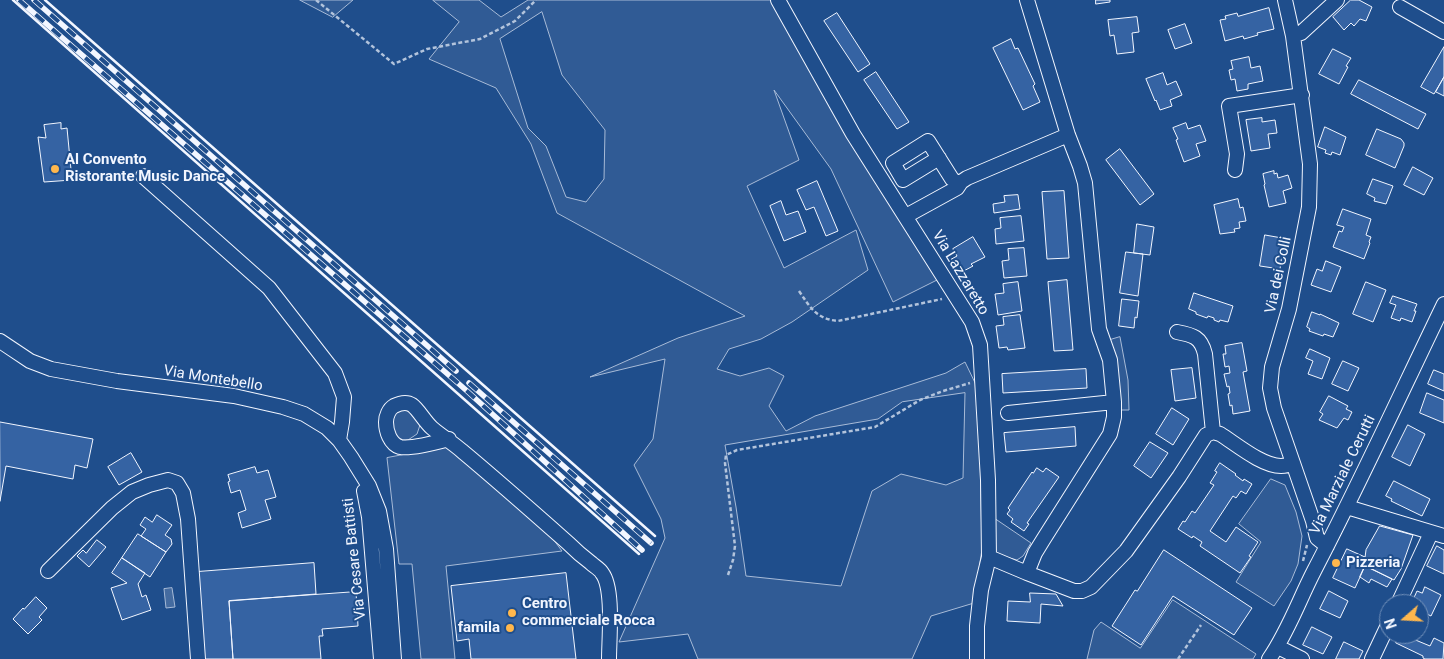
<!DOCTYPE html>
<html>
<head>
<meta charset="utf-8">
<style>
	body { margin:0 }
	#map { position:relative; width:1444px; height:659px; overflow:hidden; background:#1f4e8c; font-family:Roboto,sans-serif }
	canvas { display:block }
	.north { position:absolute; left:1379px; top:594px; width:50px; height:50px; box-sizing:border-box; background:#1f4e8c; border:1px solid #7391ba; border-radius:50%; rotate:251deg; font-size:14px; font-weight:700; line-height:20px; text-align:center; color:#f2f6ff }
	.north::after { content:''; display:block; margin:auto; width:18px; height:22px; background:#ffb74d; clip-path:polygon(50% 0,100% 100%,50% 72%,0 100%) }
</style>
</head>
<body>
<div id="map">
<canvas width="1444" height="659"></canvas>
<div class="north">N</div>
</div>
<script>
const c = document.querySelector('canvas').getContext('2d');
c.lineJoin = 'round';
function fill(path, color) {
  c.fillStyle = color;
  c.fill(path, 'evenodd');
}
function trace(path, color, width, dash) {
  c.strokeStyle = color;
  c.lineWidth = width;
  c.lineCap = dash ? 'butt' : 'round';
  c.setLineDash(dash || []);
  c.stroke(path);
}
function drawText(font, color, halo, rows, align = 'center') {
  c.font = font + ' Roboto,sans-serif';
  c.lineWidth = 4;
  c.setLineDash([]);
  c.textBaseline = 'middle';
  c.strokeStyle = halo;
  c.fillStyle = color;
  for (const [text, x, y, turn = 0] of rows) {
    c.save();
    c.translate(x, y);
    c.rotate((+turn || 0) * Math.PI / 180);
    c.textAlign = isNaN(turn) ? turn : align;
    if (halo) c.strokeText(text, 0, 0);
    c.fillText(text, 0, 0);
    c.restore();
  }
}
const built = new Path2D(`
	M300,0H353L333,17Z
	M433,0H479L501,17L528,0H778L939,279L893,302L831,169L774,90L799,160L747,186L784,268L856,230L868,270L792,322L761,339L729,349L717,369L740,376L769,368L784,376L769,406L786,431L815,416L946,373L965,362L979,391L982,549L974,603L931,616L912,659H698L688,634L619,642L665,538L661,519L634,465L653,439L665,359L590,377L678,338L745,316L557,213L531,144L496,88L429,59L459,22ZM542,12L562,75L605,130L604,179L586,202L566,197L546,146L528,128L500,39ZM965,393L963,478L946,485L901,474L872,491L841,586L746,576L736,507L725,445L878,419L902,402Z
	M1120,337L1128,380L1129,410H1120L1110,340Z
	M403,410H408L419,420L420,425L417,434L408,440H403L395,436L391,418L398,411Z
	M450,446L547,531L562,551L446,566L455,659H421L412,564H399L387,458Z
	M1271,479L1285,485L1296,512L1302,536L1298,564L1291,581L1274,606L1236,582L1261,542L1239,524Z
	M994,518L1031,543L1023,556L1017,560L998,555L993,548Z
	M1173,600L1256,654L1253,659H1087L1094,630L1101,622L1140,648Z`);
fill(built, '#305b95');
trace(built, '#a8bbd7', 1);
const water = new Path2D(`
	M172,588L175,607L166,608L164,589Z`);
fill(water, '#446ba0');
trace(water, '#a8bbd7', 1);
const building = new Path2D(`
	M1096,0H1110V2L1096,4Z
	M1351,0H1359L1372,7L1366,21L1360,19L1354,26L1351,23L1344,30L1333,17Z
	M1269,8L1274,29L1257,33L1258,35L1244,39L1243,36L1225,41L1220,20L1226,19L1225,16L1237,13L1238,16Z
	M837,13L870,64L858,72L824,21Z
	M1137,17L1139,32L1132,33L1134,52L1117,54L1114,35L1110,36L1108,20Z
	M1185,24L1192,43L1175,49L1168,30Z
	M1011,39L1015,49L1018,48L1035,84L1033,86L1040,102L1023,110L993,48Z
	M1444,47V77L1434,94L1421,87Z
	M1333,49L1351,58L1346,66L1348,67L1339,84L1319,74Z
	M1249,57L1251,68L1260,66L1263,81L1248,84V89L1237,91L1235,79L1231,80L1229,70L1233,69L1231,61Z
	M876,72L909,122L897,129L864,80Z
	M1163,73L1167,85L1176,81L1182,95L1170,100L1172,106L1160,110L1156,100L1155,101L1146,79Z
	M1444,77V96L1436,92Z
	M1359,80L1426,114L1418,129L1351,94Z
	M1262,118V122L1275,120L1277,133L1268,134L1270,148L1251,151L1246,120Z
	M61,123V129L67,128L72,180L44,182L38,137L46,138L44,125Z
	M1186,123L1188,129L1200,125L1206,141L1196,144L1200,156L1184,162L1176,140L1178,139L1173,128Z
	M1325,127L1346,137L1340,155L1332,152L1331,155L1325,153L1326,150L1318,147Z
	M1377,129L1401,139L1404,143V146L1395,168L1366,155Z
	M1120,149L1154,194L1140,205L1106,160Z
	M1413,167L1433,178L1424,195L1404,185Z
	M1274,171V174L1277,173L1278,178L1288,175L1292,188L1283,191L1286,203L1269,207L1264,185L1265,184L1263,174Z
	M1373,179L1393,186L1386,204L1374,201L1375,198L1367,194Z
	M817,181L838,231L826,236L814,207L806,210L797,190Z
	M1064,191L1069,258L1047,259L1042,192Z
	M1018,195L1020,209L994,213L993,204L1005,202L1004,196Z
	M1238,199L1240,208L1243,207L1246,221L1239,222L1240,228L1234,229L1235,232L1220,234L1214,205Z
	M781,201L786,215L798,211L806,232L784,241L770,206Z
	M1343,209L1371,219L1366,235L1371,237L1369,242L1370,243L1364,259L1333,247L1339,231L1342,232L1344,227L1337,225Z
	M1021,216L1024,241L996,244L995,229L1001,228L1000,218Z
	M1137,224L1154,227L1150,255L1134,253Z
	M1265,235L1282,238L1281,247L1283,248L1280,269L1260,266Z
	M973,237L985,257L971,264L973,266L960,273L955,263L951,266L948,261L957,256L953,249Z
	M1024,248L1027,276L1004,278L1002,261L1009,260L1008,249Z
	M1126,252L1143,254L1138,296L1120,293Z
	M1326,261L1341,267L1331,292L1311,285L1317,269L1322,271Z
	M1067,280L1073,350L1054,351L1048,282Z
	M1018,282L1022,311L998,315L995,294L1004,293L1003,284Z
	M1366,282L1386,290L1373,322L1353,314Z
	M1194,293L1233,306L1228,322L1220,320L1219,322L1214,320V318L1208,316L1207,318L1196,314V312L1189,309Z
	M1393,296L1417,304L1414,311H1416L1412,322L1401,318L1400,321L1391,318L1396,305L1390,303Z
	M1122,299L1139,301L1137,318L1135,317L1134,328L1119,326Z
	M1312,312L1320,315V314L1339,323L1333,337L1324,334L1323,336L1309,331L1310,329L1307,327Z
	M1020,315L1025,348L1008,350L1007,347L999,348L996,326L1004,325L1003,317Z
	M1242,343L1247,371L1243,372L1250,411L1233,414L1232,405L1230,406L1228,394L1230,393L1229,386L1227,387L1224,374L1230,373L1229,366L1225,367L1223,354H1226L1225,346Z
	M1310,349L1330,358L1322,379L1308,374L1313,361L1306,358Z
	M1343,361L1359,368L1348,391L1332,384Z
	M1192,368L1196,398L1175,401L1171,370Z
	M1086,369L1087,388L1003,393L1002,374Z
	M1434,370L1444,374V391L1428,384Z
	M1427,393L1444,400V423L1420,413Z
	M1329,396L1348,406L1346,409L1352,412L1348,420L1344,418L1337,428L1319,420L1323,414L1320,412Z
	M1172,408L1189,419L1173,445L1156,434Z
	M0,422L93,439L87,468L75,465L73,479L6,466L0,501Z
	M1408,425L1425,434L1410,466L1392,457Z
	M1075,427L1076,446L1006,452L1004,433Z
	M1150,442L1168,453L1151,478L1134,466Z
	M131,453L142,472L119,485L108,467Z
	M1220,463L1236,474L1235,475L1243,481L1244,479L1252,484L1246,494L1241,491L1236,498L1233,496L1210,531L1226,542L1236,527L1258,542L1249,556L1251,557L1240,573L1200,546L1202,542L1193,536L1192,538L1178,529L1183,521L1185,522L1192,511L1195,513L1214,485L1210,483L1217,472L1215,471Z
	M255,467L257,473L268,470L276,497L265,500L271,519L242,528L238,513L246,510L240,490L231,493L228,482L230,481L228,475Z
	M1037,468L1043,472L1046,468L1059,477L1027,523L1029,524L1024,531L1011,522L1013,519L1007,514L1010,510L1008,508L1032,472L1033,473Z
	M1394,481L1430,499L1422,516L1391,501L1392,499L1386,496Z
	M157,515L172,525L165,535L171,539L172,544L166,552L141,536L146,529L140,525L145,517L152,522Z
	M1380,526L1413,535L1401,569L1394,580L1364,565L1366,550Z
	M138,534L166,552L150,577L122,558Z
	M97,540L106,547L89,567L77,556L83,550L86,553Z
	M1437,546L1444,550V574L1427,566Z
	M1347,549L1365,557L1364,565L1365,566L1355,588L1333,578Z
	M1164,550L1252,608L1234,635L1173,596L1141,645L1112,626L1135,590L1137,591Z
	M122,558L145,573L138,584L142,597L146,595L151,610L122,620L111,588L127,583L112,573Z
	M314,563L316,594L229,601L233,659H204L197,572Z
	M1365,566L1392,579L1387,587L1371,579L1369,583L1360,577Z
	M566,573L576,659H471L469,639L457,641L451,586Z
	M1425,587L1441,595L1431,616L1419,610V604L1412,602L1417,591L1422,593Z
	M1329,591L1348,601L1340,618L1320,609Z
	M356,592L358,626L322,629L323,636H319L321,659H233L229,601Z
	M1030,593L1056,594L1063,606L1041,604L1040,623L1007,621L1008,601L1030,602Z
	M36,597L47,608L39,617L42,620L28,634L13,619L23,608L24,609Z
	M1312,627L1332,637L1323,654L1303,645Z
	M1401,634L1430,646L1434,638L1444,643L1443,659H1425L1423,658V656L1396,643Z
	M1344,642L1363,651L1359,659H1336Z`);
fill(building, '#3563a3');
trace(building, '#f2f6ff', 1);
const minor = new Path2D(`
	M778,0L853,134L972,322L980,345L988,480L989,557L981,590L977,626V659
	M1027,0L1068,135L1080,166L1085,183L1099,329L1110,360L1114,402V417L1110,434L1043,540L1035,553L1027,573L1074,591H1082L1091,587L1126,551L1179,477L1206,435L1213,432L1220,434C1236,444 1262,466 1281,466C1285,466 1289,465 1293,463
	M1285,0L1293,36L1310,164L1309,207L1289,309L1272,367L1270,388L1274,408L1313,521L1317,538L1327,546
	M1400,7L1444,32
	M1293,36L1301,33L1337,0
	M939,158L903,180L893,163L928,141L952,179L956,182H961
	M1235,170L1237,154L1229,106L1302,95
	M143,176L269,288L335,373L344,397L342,422L339,440
	M906,216L957,188L961,182L967,178L1068,135
	M1177,332C1193,335 1201,337 1205,354L1213,432
	M0,341L30,361L51,369L117,381L234,396L283,407L304,414L327,428L339,440L351,457L369,486L379,511L386,549L394,659
	M1008,413L1114,402
	M449,439C438,442 410,449 400,447C390,444 386,431 386,422C386,416 389,409 394,406C400,403 406,401 412,405C418,409 425,422 432,428C441,436 452,442 462,451C498,481 533,512 568,543C575,550 583,557 591,563C594,566 600,569 602,573C614,588 609,639 609,659
	M364,491L369,517L381,659
	M1347,507L1444,536
	M989,557L1027,573
	M48,571L112,508L132,492L149,485L168,480L177,483L183,493L188,519L198,659
	M1398,604L1431,533
	M1278,647L1302,659
	M1269,659C1288,632 1299,600 1314,571C1360,483 1401,393 1444,304
	M1372,659L1389,623`);
trace(minor, '#f2f6ff', 16);
trace(new Path2D(`
	M316,0L394,64L427,49L480,39L515,21L536,0
	M799,291C810,307 816,319 838,321L942,299
	M1303,561L1307,545
	M728,575L733,560L735,546L725,463L726,455L737,450L875,427L920,400L943,391L970,383
	M1178,659L1201,625`), '#b3c4dc', 2.5, [4, 2.5]);
trace(minor, '#1f4e8c', 14);
const rail = new Path2D(`
	M19,0L467,391L642,550
	M34,0L456,371
	M469,383L651,543`);
trace(rail, '#f2f6ff', 5.5);
trace(rail, '#1f4e8c', 4, [11]);
trace(new Path2D(`
	M13,0L639,554
	M45,0L655,536`), '#f2f6ff', 2.5);
for (const [x, y, r, color] of [
	[55,169,5,"#ffb74d"],
	[1336,563,5,"#ffb74d"],
	[512,613,5,"#ffb74d"],
	[510,628,5,"#ffb74d"]
]) {
  const dot = new Path2D();
  dot.arc(x, y, r, 0, 2 * Math.PI);
  c.fillStyle = color;
  c.fill(dot);
  trace(dot, '#1f4e8c', 2);
}
drawText('bold 15px', '#f2f6ff', '#1f4e8c', [
	["Al Convento",65,160],
	["Ristorante Music Dance",65,177],
	["Pizzeria",1346,563],
	["Centro",522,604],
	["commerciale Rocca",522,621],
	["famila",500,628,"right"]
], 'left');
drawText('15px', '#f2f6ff', '#1f4e8c', [
	["Via Lazzaretto",960,273,59],
	["Via dei Colli",1279,275,-78],
	["Via Montebello",213,379,9],
	["Via Marziale Cerutti",1343,475,-64],
	["Via Cesare Battisti",355,559,-96]
]);
</script>
</body>
</html>
